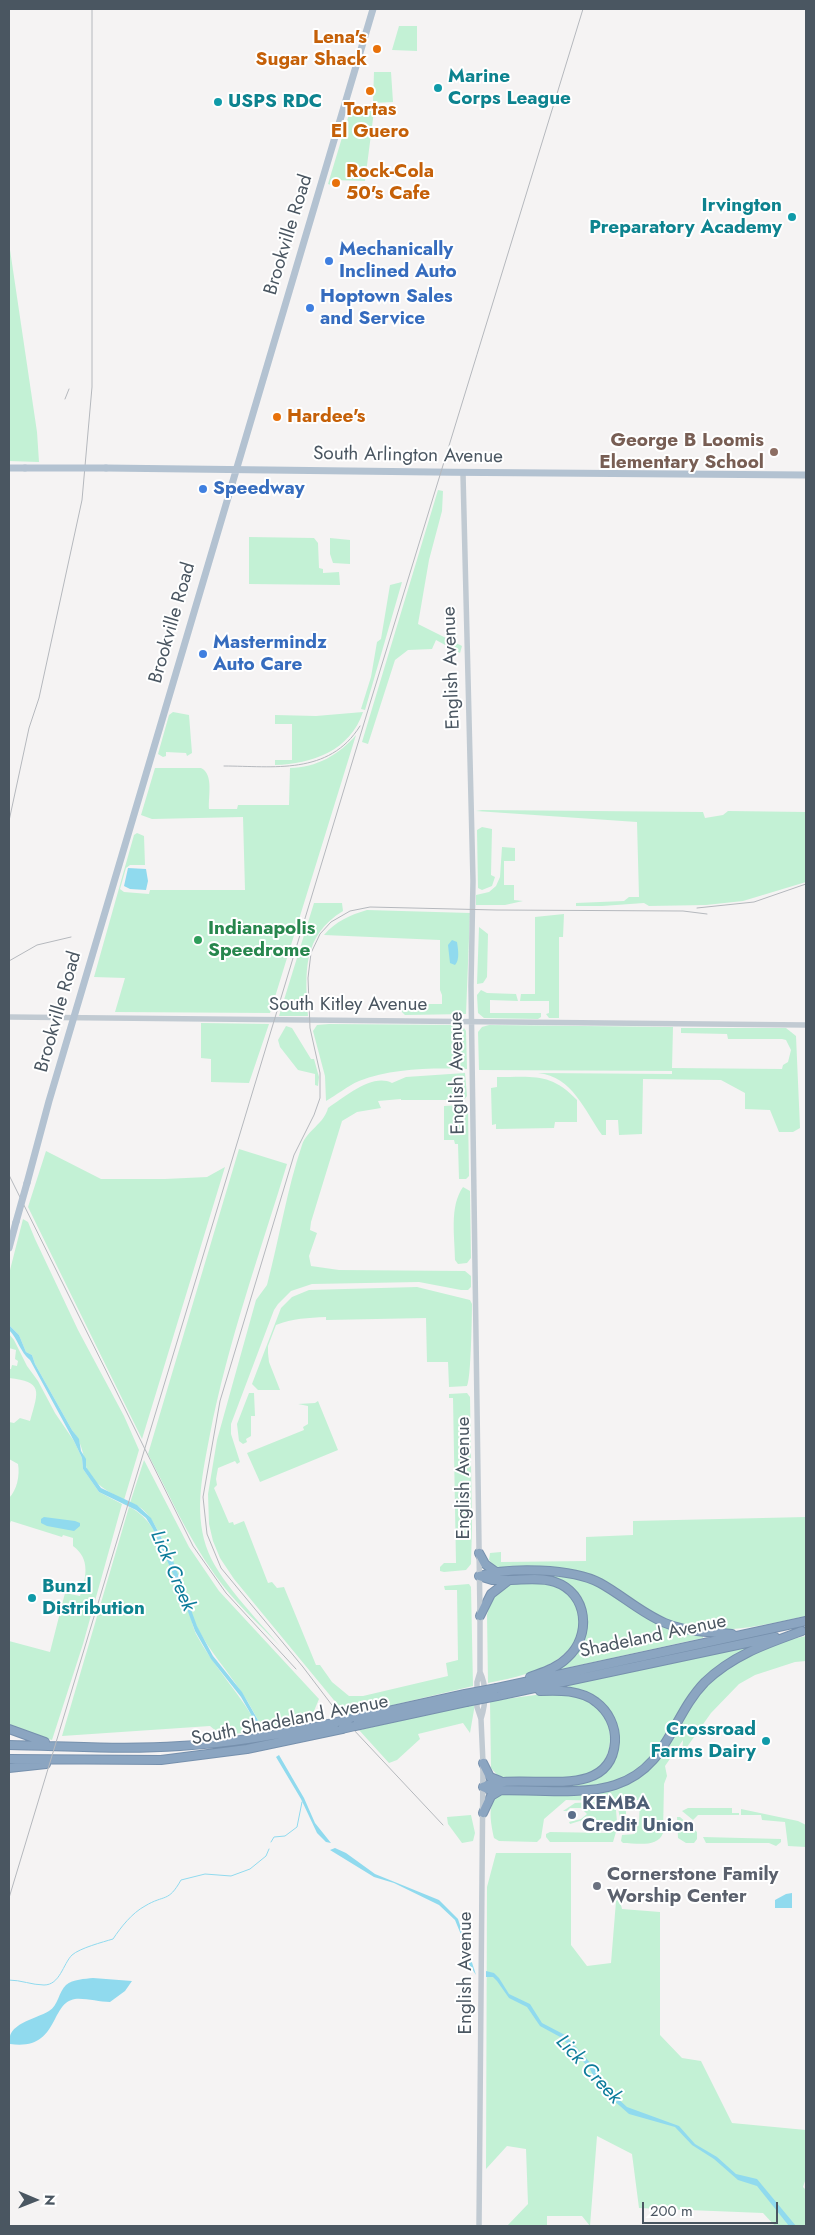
<!DOCTYPE html>
<html>
<head>
<meta charset="utf-8">
<style>
	body { margin:0 }
	#map { position:relative; width:815px; height:2235px; overflow:hidden; background:#f5f3f3; font-family:Jost,sans-serif }
	canvas { display:block }
	.frame { position:absolute; inset:0; border:10px solid #4a5661; pointer-events:none }
	.north { position:absolute; left:10px; top:2175px; width:50px; height:50px; -webkit-text-stroke:4px #fff; paint-order:stroke; rotate:91deg; font-size:14px; font-weight:700; line-height:20px; text-align:center; color:#4a5661 }
	.north::after { content:''; display:block; margin:auto; width:18px; height:22px; background:#4a5661; clip-path:polygon(50% 0,100% 100%,50% 72%,0 100%) }
	.scale { position:absolute; left:642px; top:2202px; width:136px; height:22px; box-sizing:border-box; border:2px solid #4a5661; border-top:0; padding-left:6px; font-size:15px; line-height:18px; white-space:nowrap; color:#4a5661; -webkit-text-stroke:4px #fff; paint-order:stroke }
</style>
</head>
<body>
<div id="map">
<canvas width="815" height="2235"></canvas>
<div class="frame"></div>
<div class="north">N</div>
<div class="scale">200 m</div>
</div>
<script>
const c = document.querySelector('canvas').getContext('2d');
c.lineJoin = 'round';
function fill(path, color) {
  c.fillStyle = color;
  c.fill(path, 'evenodd');
}
function trace(path, color, width, dash) {
  c.strokeStyle = color;
  c.lineWidth = width;
  c.lineCap = dash ? 'butt' : 'round';
  c.setLineDash(dash || []);
  c.stroke(path);
}
function drawText(font, color, halo, rows, align = 'center') {
  c.font = font + ' Jost,sans-serif';
  c.lineWidth = 4;
  c.setLineDash([]);
  c.textBaseline = 'middle';
  c.strokeStyle = halo;
  c.fillStyle = color;
  for (const [text, x, y, turn = 0] of rows) {
    c.save();
    c.translate(x, y);
    c.rotate((+turn || 0) * Math.PI / 180);
    c.textAlign = isNaN(turn) ? turn : align;
    if (halo) c.strokeText(text, 0, 0);
    c.fillText(text, 0, 0);
    c.restore();
  }
}
fill(new Path2D(`
	M399,26H417V51L392,50Z
	M374,72H391L393,102L373,103Z
	M350,111H374L365,181L332,180L331,185L328,184Z
	M9,243L37,432L39,462L9,461Z
	M438,490L443,491L442,511L429,560L418,624L462,646L460,653L436,640L432,649L408,650L395,660L368,744L362,742Z
	M249,537L314,538L318,543L319,568L323,569V573L339,572L340,585L249,584Z
	M330,538L350,540V564L333,563L330,554Z
	M402,582L365,710L361,709L371,677L377,642L381,639L390,585Z
	M173,712L189,715L192,753L187,756L186,753L166,752V756L163,757L158,754L169,715Z
	M363,712C350,751 312,764 275,765V760H292V724H275V715L316,716Z
	M356,735L270,1013L115,1012L125,978L94,977L134,835L137,833L144,836L145,865H130L126,868L120,889L124,892L149,894L150,890H245L243,817L152,819L141,815L155,768H201C214,774 208,797 209,809H237L238,805H289L290,768C316,768 340,754 356,735Z
	M482,810L703,812L705,818L723,815L728,811L806,812V882L743,901L706,905L649,906L644,903L602,906H576V903L624,901L629,897H639L637,822L476,811Z
	M482,827L492,829L491,875L495,877L492,886L482,890L478,888L477,830Z
	M502,847L515,848V861H504V885H514V900L523,901L505,905H476V895L489,892L496,886L500,877Z
	M314,903H342L343,911C302,936 305,973 308,1016H279Z
	M367,910L470,913L466,1014L405,1015L400,1010V1004H442V995L440,990V940L324,935C336,921 350,915 367,910Z
	M564,914L563,937H559V1018H549L546,1014L549,1013V1001H520L521,994H535V917Z
	M479,927L488,934L487,977L483,983L477,984Z
	M481,990L487,993L516,994L518,1001L490,1000V1013H541V1017L538,1019L484,1018L478,1013L477,995Z
	M201,1023L269,1024L249,1083L211,1082V1059L201,1058Z
	M329,1024L462,1025L466,1031L467,1069C433,1068 392,1068 359,1081C347,1086 337,1095 326,1101L325,1076L313,1031L317,1025Z
	M489,1025L673,1027L672,1068L782,1069L783,1065L788,1062L791,1050L786,1040L782,1039H728L727,1034L681,1033V1028H786L796,1036L800,1128L793,1132H779L770,1110L745,1109V1093L721,1080L643,1079L642,1134L619,1135L618,1120H606V1135H602C584,1110 573,1077 538,1073L672,1074V1071L479,1070L478,1032L482,1027Z
	M286,1026L292,1028L311,1059H314L319,1077L318,1086L315,1085V1074L298,1070L280,1047L278,1040Z
	M465,1073L467,1096L464,1100H401V1099L378,1101L381,1108L357,1112L342,1121L311,1222L310,1230L317,1233L309,1256L311,1266L339,1270L465,1271L471,1276V1287L468,1290H461L419,1282L312,1284L291,1291L278,1304L274,1310L231,1424V1434L240,1462L237,1464L235,1461L218,1468L216,1479L217,1485L214,1488L229,1523L233,1522L234,1525L244,1521L268,1583L272,1582L277,1588L284,1587L316,1665H320L332,1682L349,1696H363L448,1676L446,1663L458,1660L457,1590H445L444,1586L469,1584L471,1587L473,1686L347,1716L234,1579L220,1558L213,1541L209,1524L208,1494L217,1440L256,1300L267,1285C279,1240 287,1189 302,1145C307,1130 324,1124 328,1108C345,1097 372,1073 392,1083L406,1077Z
	M497,1077C532,1077 551,1072 577,1100V1122H555L554,1128L496,1129V1124L492,1125L491,1088L497,1087Z
	M461,1105L468,1111L469,1176L466,1179H459L458,1144H455L454,1140H444V1106Z
	M239,1149L287,1164C260,1253 228,1342 210,1434C203,1471 194,1509 206,1546C216,1578 258,1620 280,1646C258,1623 233,1601 215,1575C188,1538 169,1494 148,1454Z
	M46,1151L101,1179H165L207,1177L225,1167L142,1439L28,1207Z
	M463,1187L470,1191L471,1258L467,1263L458,1264L455,1260C455,1237 449,1207 463,1187Z
	M23,1219L28,1222L35,1239L78,1330L124,1416L139,1450L124,1500C110,1493 90,1482 86,1466C83,1453 81,1441 72,1430L35,1364L32,1355L26,1352L19,1335L9,1325V1274Z
	M417,1287L470,1300L472,1304C472,1316 471,1381 467,1386L449,1387L448,1362H427L426,1318L326,1320V1317C308,1318 293,1318 276,1325L268,1346V1353L269,1362L280,1390H258L252,1384L281,1308L292,1297L309,1290Z
	M9,1334L14,1340L27,1366L38,1381L55,1413L74,1441L82,1458L83,1469L88,1476L99,1492L122,1504L83,1644L52,1740L9,1727V1641L50,1652L65,1593L80,1596C86,1578 91,1559 73,1546V1538L63,1535L62,1537L11,1521L9,1525V1498C17,1490 20,1475 18,1464L9,1459V1422L14,1423L20,1418L30,1421C39,1390 43,1382 9,1378V1369H11L12,1365L17,1366L18,1361L15,1359L16,1350L9,1348Z
	M249,1393H254L255,1416H251V1436L246,1439L247,1442L243,1444L239,1441L237,1424Z
	M467,1393L470,1397L472,1527L471,1564L466,1570L444,1572L440,1571V1567L444,1563H456L453,1398H449V1394Z
	M318,1401L338,1450L260,1482L247,1453L304,1430L303,1427L308,1424V1406L298,1404L315,1403Z
	M144,1460L189,1547L219,1591L319,1699L309,1723L263,1729C256,1717 250,1704 242,1693C227,1670 210,1652 197,1627C184,1598 176,1567 162,1539C155,1525 147,1507 130,1503Z
	M129,1507C161,1520 179,1585 190,1615C192,1621 193,1628 196,1634C214,1668 242,1695 260,1730L216,1737V1731L210,1726L62,1736Z
	M806,1517V1616C745,1629 701,1642 643,1607C620,1593 601,1576 573,1570C549,1564 521,1569 496,1568L489,1560L490,1553L501,1552V1562L586,1561V1537L633,1535V1521Z
	M557,1574L591,1580L650,1618L703,1635V1638L557,1670C574,1655 596,1635 584,1609C582,1605 580,1598 577,1595C569,1588 548,1581 539,1577Z
	M542,1583C580,1585 593,1632 563,1655C543,1672 513,1678 488,1683L487,1615L491,1600L494,1594L509,1584Z
	M806,1636V1661L795,1662L755,1675L739,1684L711,1713L682,1754L683,1740L665,1766L667,1776L664,1784L663,1833C658,1848 636,1843 623,1843L621,1841L622,1835L635,1834L636,1822H639L640,1800H635L634,1796L626,1798V1820H620L618,1807L611,1801L566,1800L544,1819L541,1838L537,1842L499,1841L494,1838C491,1823 486,1803 500,1793L590,1794L647,1771L667,1748L697,1696L716,1676L735,1661L779,1642Z
	M751,1644L752,1647L704,1681L653,1760L623,1780L590,1787H549L590,1780L599,1775L614,1756L609,1710L569,1689L568,1685Z
	M543,1694C559,1694 577,1693 592,1703C617,1719 617,1763 587,1776C572,1782 516,1779 499,1777L491,1768L490,1701Z
	M475,1704L470,1733L463,1723L418,1734L420,1739L397,1760L389,1763L359,1730Z
	M575,1803C588,1803 606,1799 616,1810L617,1822L615,1824L612,1821H588L586,1819L570,1824L569,1822L581,1819L587,1814L581,1808H570L567,1811H563Z
	M688,1808H732V1813H739V1815H698L693,1820L682,1811Z
	M741,1809L798,1821L806,1825V1847L788,1846L785,1822L762,1820L761,1815H741Z
	M471,1815L475,1833L473,1841L462,1843L448,1824L447,1817Z
	M677,1817H680L697,1832V1839L694,1843H686L678,1838Z
	M613,1830L616,1832L613,1842H550L546,1837V1834L550,1832L609,1833Z
	M703,1837L781,1839V1842L776,1846L769,1843H706Z
	M496,1853H571V1945L587,1966L611,1963L617,1889L622,1909L660,1912V2035L682,2058L701,2061L732,2123L806,2130V2178L803,2187L806,2190V2226H775L763,2213L639,2208L632,2154L597,2136L590,2226L582,2216H547V2226H507L528,2204L526,2149L507,2146L486,2169L487,1887Z`), '#c3f1d5');
fill(new Path2D(`
	M128,868L146,869L148,881L146,890L130,889L124,886Z
	M452,940L457,942C458,949 460,960 455,965L450,963L448,945Z
	M9,1325L19,1335L26,1352L32,1355L35,1364L72,1430L79,1439L81,1451L86,1459V1467L101,1488L137,1505L151,1518L172,1558L197,1626L213,1656L242,1692L263,1729L260,1730L241,1697L211,1659L195,1631L179,1587L153,1529L146,1518L136,1510L99,1492L83,1469L82,1458L74,1441L30,1360C20,1352 18,1339 9,1330Z
	M44,1517L75,1521L80,1523V1526L74,1531L47,1526L41,1523V1519Z
	M279,1755L304,1798L315,1823L331,1843L326,1842L317,1833L301,1799L276,1757Z
	M335,1848L346,1853L375,1874L439,1900L458,1919L476,1975L467,1961L462,1937L455,1920L439,1905L394,1883L374,1877L330,1850Z
	M792,1893V1908H775V1900L786,1894Z
	M486,1971L494,1973L499,1978L509,1994L530,2004L542,2023L565,2035L594,2067L604,2086L627,2107L679,2126L695,2144L717,2157L736,2174L757,2179L796,2226H789L757,2186L738,2180L714,2159L692,2145L675,2127L629,2114L620,2106L599,2088L590,2069L562,2038L540,2026L527,2007L509,1998L497,1981L493,1977H486Z
	M93,1978L132,1981L125,1991L110,2002C99,2002 86,1998 75,1999C49,2003 60,2051 10,2044C5,2024 36,2019 49,2011C58,2006 59,1991 66,1985C73,1979 85,1979 93,1978Z`), '#90daee');
trace(new Path2D(`
	M271,1842L274,1837L285,1836L297,1827L302,1802
	M9,1980C21,1980 32,1985 44,1985C60,1985 63,1964 72,1955C80,1948 103,1942 113,1939C121,1927 132,1913 145,1906C165,1894 168,1903 181,1880L205,1874L231,1876L250,1869L266,1856L269,1849`), '#90daee', 1);
const highway = new Path2D(`
	M479,1553L485,1564L496,1572
	M479,1576C509,1567 572,1568 600,1583C622,1595 641,1613 665,1623C687,1632 709,1632 732,1634
	M479,1576L492,1580H507
	M480,1616L491,1594L509,1580C523,1580 541,1577 555,1582C588,1593 592,1636 567,1658C557,1668 543,1672 530,1677
	M497,1688L806,1621
	M497,1696L775,1637
	M348,1720L465,1694
	M355,1726L466,1702
	M9,1729L45,1742
	M9,1745C66,1746 123,1750 180,1746C233,1743 285,1734 337,1722
	M9,1759L161,1760L247,1749L342,1729
	M483,1763L490,1777L500,1781
	M9,1768L46,1764
	M483,1787L490,1790C525,1789 583,1796 615,1785C668,1768 671,1717 705,1682C733,1655 766,1644 802,1631
	M483,1787C519,1769 610,1806 615,1742C616,1726 608,1711 596,1702C581,1690 559,1690 540,1691
	M483,1813L491,1796L501,1790`);
trace(highway, '#7690ad', 10);
trace(new Path2D(`
	M463,474L473,881L471,986L480,1616V1672L477,1682V1707L481,1719L483,1763L479,2226
	M9,1017L806,1025
	M480,1672C487,1687 486,1703 481,1719`), '#c1cad2', 5.5);
trace(new Path2D(`
	M9,468H25
	M106,468C339,471 573,474 806,475
	M27,1183L49,1101L373,9
	M9,1248L16,1222`), '#b3c2d1', 7);
trace(highway, '#8ba5c1', 8);
trace(new Path2D(`
	M65,399L69,389
	M224,766C273,766 329,776 360,726
	M9,821L29,728L39,698L82,500L92,387V9
	M697,908L754,902L806,884
	M9,961L37,945L71,937
	M9,1175L193,1546L226,1593L296,1669
	M337,1712L443,1825
	M341,1717L303,1667L221,1568L207,1534L203,1497L220,1401L294,1155L314,1115L320,1098V1073L310,1028L308,978L311,953L320,934L331,922L350,911L370,907L496,910L683,911L707,914
	M9,1898L371,700L583,9`), '#b5b8bd', 1);
const highwayBridge = new Path2D(`
	M465,1694L497,1688
	M466,1702L497,1696
	M337,1722L348,1720
	M342,1729L355,1726`);
trace(highwayBridge, '#7690ad', 10, []);
trace(new Path2D(`
	M25,468H106
	M16,1222L27,1183`), '#b3c2d1', 7);
trace(highwayBridge, '#8ba5c1', 8);
for (const [x, y, r, color] of [
	[377,49,5,"#e8710a"],
	[438,88,5,"#0f9aa8"],
	[370,91,5,"#e8710a"],
	[218,102,5,"#0f9aa8"],
	[336,183,5,"#e8710a"],
	[792,217,5,"#0f9aa8"],
	[329,261,5,"#3f7fe0"],
	[310,308,5,"#3f7fe0"],
	[277,417,5,"#e8710a"],
	[774,452,5,"#8d6e63"],
	[203,489,5,"#3f7fe0"],
	[203,654,5,"#3f7fe0"],
	[198,940,5,"#2e9e5b"],
	[32,1598,5,"#0f9aa8"],
	[766,1741,5,"#0f9aa8"],
	[572,1815,5,"#5c6f8a"],
	[597,1886,5,"#6b7280"]
]) {
  const dot = new Path2D();
  dot.arc(x, y, r, 0, 2 * Math.PI);
  c.fillStyle = color;
  c.fill(dot);
  trace(dot, '#fff', 2);
}
drawText('bold 19px', '#c56008', '#fff', [
	["Lena's",367,38,"right"],
	["Sugar Shack",367,60,"right"],
	["Tortas",370,110,"center"],
	["El Guero",370,132,"center"],
	["Rock-Cola",346,172],
	["50's Cafe",346,194],
	["Hardee's",287,417]
], 'left');
drawText('bold 19px', '#0d838f', '#fff', [
	["Marine",448,77],
	["Corps League",448,99],
	["USPS RDC",228,102],
	["Irvington",782,206,"right"],
	["Preparatory Academy",782,228,"right"],
	["Bunzl",42,1587],
	["Distribution",42,1609],
	["Crossroad",756,1730,"right"],
	["Farms Dairy",756,1752,"right"]
], 'left');
drawText('19px', '#4a5661', '#fff', [
	["Brookville Road",289,235,-73],
	["South Arlington Avenue",408,456,1],
	["Brookville Road",173,623,-74],
	["English Avenue",452,668,-92],
	["South Kitley Avenue",348,1005],
	["Brookville Road",59,1012,-74],
	["English Avenue",458,1073,-91],
	["English Avenue",464,1478,-90],
	["Shadeland Avenue",653,1637,-12],
	["South Shadeland Avenue",290,1721,-11],
	["English Avenue",466,1973,-90]
]);
drawText('bold 19px', '#366cbe', '#fff', [
	["Mechanically",339,250],
	["Inclined Auto",339,272],
	["Hoptown Sales",320,297],
	["and Service",320,319],
	["Speedway",213,489],
	["Mastermindz",213,643],
	["Auto Care",213,665]
], 'left');
drawText('bold 19px', '#785e54', '#fff', [
	["George B Loomis",764,441],
	["Elementary School",764,463]
], 'right');
drawText('bold 19px', '#27864d', '#fff', [
	["Indianapolis",208,929],
	["Speedrome",208,951]
], 'left');
drawText('bold 19px', '#4e5e75', '#fff', [
	["KEMBA",582,1804],
	["Credit Union",582,1826]
], 'left');
drawText('bold 19px', '#5b616d', '#fff', [
	["Cornerstone Family",607,1875],
	["Worship Center",607,1897]
], 'left');
drawText('italic 20px', '#0c7c9b', '#fff', [
	["Lick Creek",172,1571,67],
	["Lick Creek",588,2070,47]
]);
</script>
</body>
</html>
